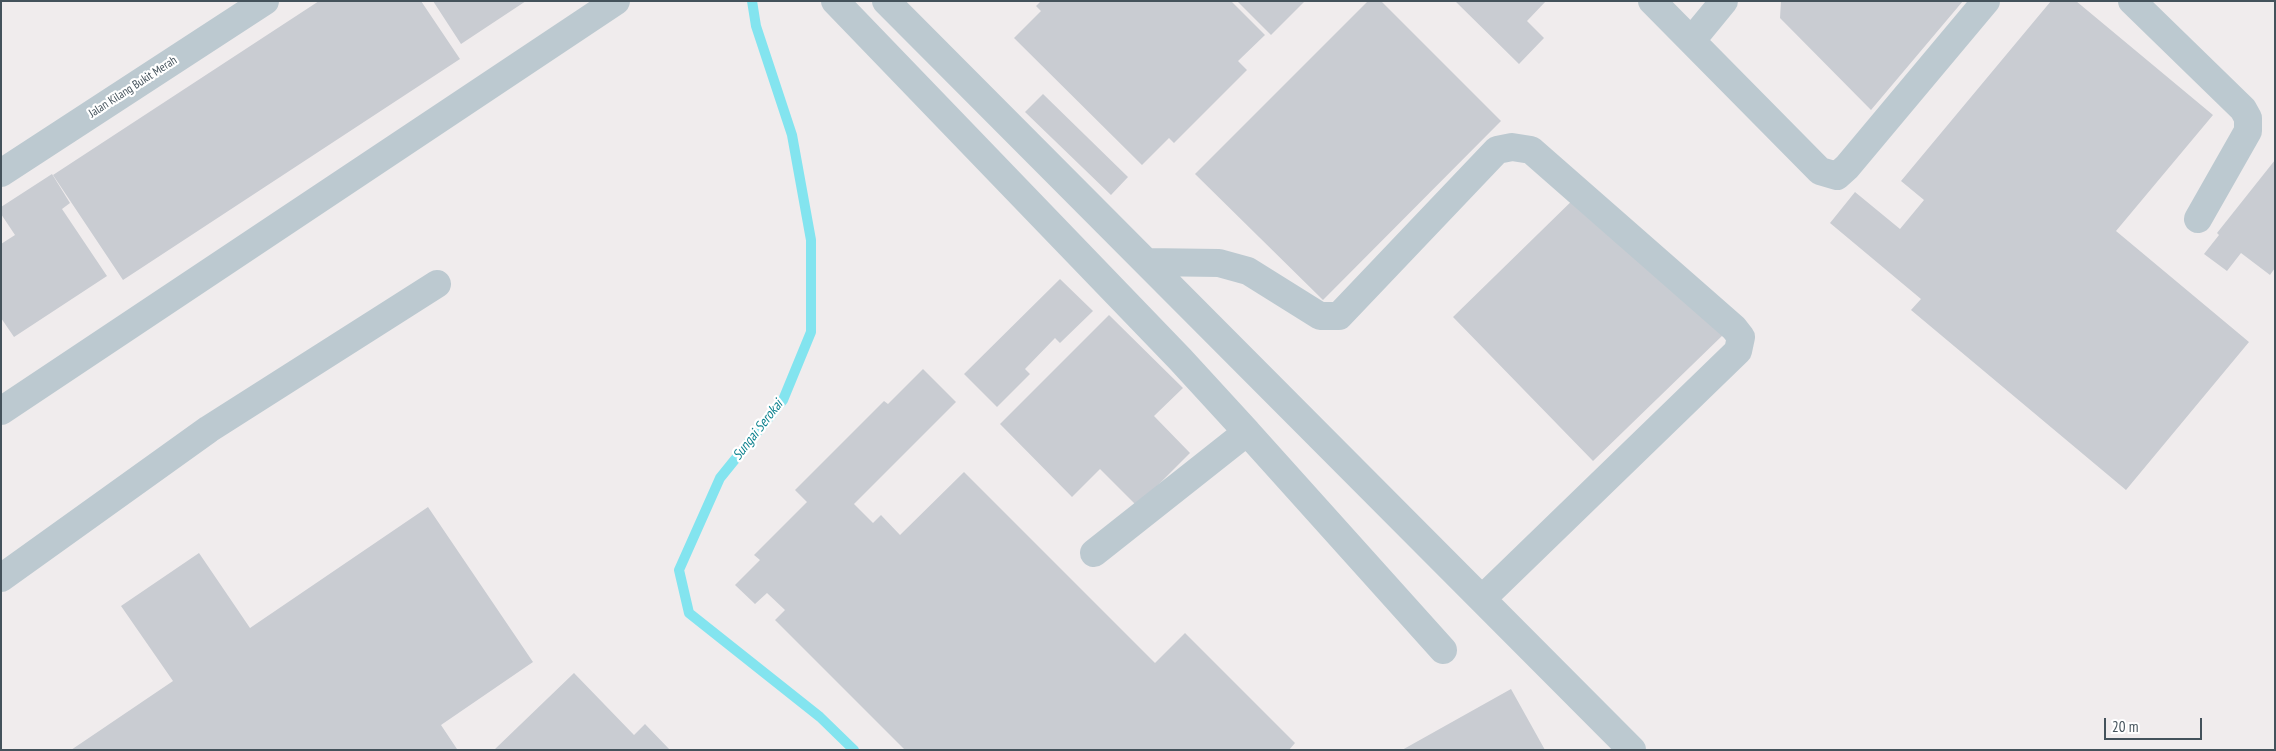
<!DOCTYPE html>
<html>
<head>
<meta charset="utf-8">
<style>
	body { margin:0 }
	#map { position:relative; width:2276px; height:751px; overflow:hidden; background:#f0eced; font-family:"PT Sans Narrow",sans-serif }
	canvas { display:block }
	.frame { position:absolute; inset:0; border:2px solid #44525b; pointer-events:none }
	.scale { position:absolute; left:2104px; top:718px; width:98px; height:22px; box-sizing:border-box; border:2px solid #44525b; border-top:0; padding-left:6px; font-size:15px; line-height:18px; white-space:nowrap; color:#44525b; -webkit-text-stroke:4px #fff; paint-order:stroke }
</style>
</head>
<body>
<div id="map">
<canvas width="2276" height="751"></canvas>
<div class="frame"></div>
<div class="scale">20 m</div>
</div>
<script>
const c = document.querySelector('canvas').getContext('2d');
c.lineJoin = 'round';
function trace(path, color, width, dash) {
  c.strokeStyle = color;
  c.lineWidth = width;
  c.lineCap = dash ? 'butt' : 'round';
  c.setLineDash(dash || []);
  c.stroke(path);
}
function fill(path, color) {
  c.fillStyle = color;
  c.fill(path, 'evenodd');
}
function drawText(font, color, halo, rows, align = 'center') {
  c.font = font + ' "PT Sans Narrow",sans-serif';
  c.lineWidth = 4.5;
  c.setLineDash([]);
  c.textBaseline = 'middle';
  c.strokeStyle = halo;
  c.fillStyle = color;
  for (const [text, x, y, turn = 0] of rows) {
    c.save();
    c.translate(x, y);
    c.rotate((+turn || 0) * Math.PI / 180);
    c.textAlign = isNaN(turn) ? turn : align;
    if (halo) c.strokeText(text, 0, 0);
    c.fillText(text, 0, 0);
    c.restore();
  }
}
trace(new Path2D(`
	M752,1L756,26L792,135L811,240V332L783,400L720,478L679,570L689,613L820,717L854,750`), '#83e4ef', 10);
fill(new Path2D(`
	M319,1H421L460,59L123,280L53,175Z
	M433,1H526L461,44Z
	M1041,1H1231L1265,35L1238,61L1247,70L1174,143L1169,138L1142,165L1014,38L1041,11L1036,6Z
	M1237,1H1305L1271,35Z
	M1368,1H1381L1501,121L1323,300L1195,174Z
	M1455,1H1546L1527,21L1544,38L1519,64Z
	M1781,1H1963L1871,110L1780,18Z
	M2051,1H2076L2213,115L2116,231L2249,342L2126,490L1911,310L1921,299L1830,223L1855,192L1900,229L1924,200L1901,181Z
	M1043,94L1128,177L1111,195L1025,112Z
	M2275,160V268L2270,275L2241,253L2227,271L2204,254L2219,235L2217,233Z
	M52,174L70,203L62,209L107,276L14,337L1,318V244L15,235L1,214V207Z
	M1582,191L1723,335L1593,461L1453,317Z
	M1060,279L1093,311L1060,343L1055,338L1025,369L1030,374L997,407L964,374Z
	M1109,315L1183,388L1154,416L1190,453L1137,506L1100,469L1072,497L1000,424Z
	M923,369L956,402L854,504L873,523L881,515L900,535L964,472L1155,663L1185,633L1295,743L1289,750H905L775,620L785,610L767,593L755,604L735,585L760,560L754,555L807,502L795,490L884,401L888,404Z
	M428,507L533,662L441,725L457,749L71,750L173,681L121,606L199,553L250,628Z
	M574,673L634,735L645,724L670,750H494Z
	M1511,689L1545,750H1402Z`), '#c9ccd2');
trace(new Path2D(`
	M835,1L1180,359L1247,432L1094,553
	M886,1L1632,750
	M1652,1L1820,171L1837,176L1847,167L1986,1
	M2132,1L2243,109L2248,118V131L2198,219
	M1692,40L1724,1
	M1,173L265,1
	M1146,262L1219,263L1248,271L1320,316H1339L1497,150L1512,147L1531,150L1734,328L1741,337L1738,351L1482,599
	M1,411L616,1
	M1247,432L1443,650
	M1,578L209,429L437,284`), '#bcc9d0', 28);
drawText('12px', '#44525b', '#fff', [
	["Jalan Kilang Bukit Merah",133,87,-33]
]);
drawText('italic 14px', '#097f8c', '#fff', [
	["Sungai Serokai",758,430,-52]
]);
</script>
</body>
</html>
